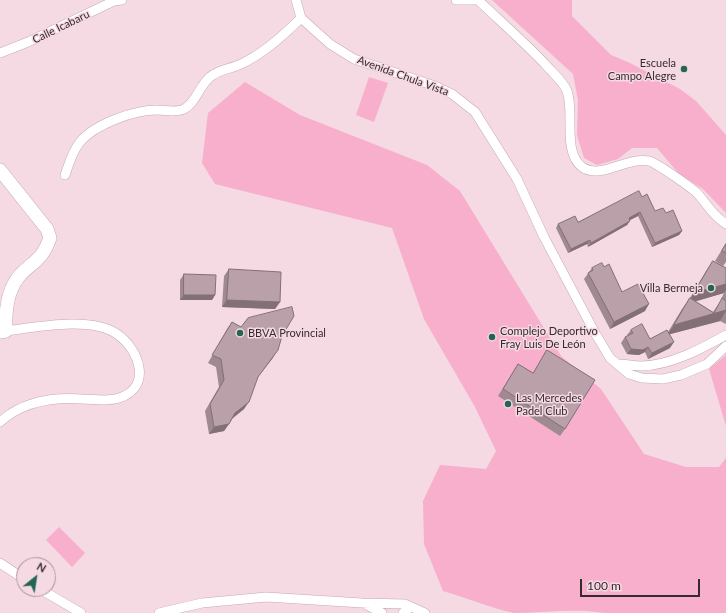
<!DOCTYPE html>
<html>
<head>
<meta charset="utf-8">
<style>
	body { margin:0 }
	#map { position:relative; width:726px; height:613px; overflow:hidden; background:#f5d9e3; font-family:Lato,sans-serif }
	canvas { display:block }
	.north { position:absolute; left:16px; top:557px; width:40px; height:40px; box-sizing:border-box; background:#f5d9e3; border:1px solid #a8939b; border-radius:50%; rotate:30deg; font-size:11px; font-weight:700; line-height:16px; text-align:center; color:#352b2f }
	.north::after { content:''; display:block; margin:auto; width:14px; height:18px; background:#236555; clip-path:polygon(50% 0,100% 100%,50% 72%,0 100%) }
	.scale { position:absolute; left:580px; top:579px; width:120px; height:18px; box-sizing:border-box; border:2px solid #352b2f; border-top:0; padding-left:5px; font-size:12px; line-height:14px; white-space:nowrap; color:#352b2f; -webkit-text-stroke:3px #f5d9e3; paint-order:stroke }
</style>
</head>
<body>
<div id="map">
<canvas width="726" height="613"></canvas>
<div class="north">N</div>
<div class="scale">100 m</div>
</div>
<script>
const c = document.querySelector('canvas').getContext('2d');
c.lineJoin = 'round';
function fill(path, color) {
  c.fillStyle = color;
  c.fill(path, 'evenodd');
}
function trace(path, color, width, dash) {
  c.strokeStyle = color;
  c.lineWidth = width;
  c.lineCap = dash ? 'butt' : 'round';
  c.setLineDash(dash || []);
  c.stroke(path);
}
function drawText(font, color, halo, rows, align = 'center') {
  c.font = font + ' Lato,sans-serif';
  c.lineWidth = 3;
  c.setLineDash([]);
  c.textBaseline = 'middle';
  c.strokeStyle = halo;
  c.fillStyle = color;
  for (const [text, x, y, turn = 0] of rows) {
    c.save();
    c.translate(x, y);
    c.rotate((+turn || 0) * Math.PI / 180);
    c.textAlign = isNaN(turn) ? turn : align;
    if (halo) c.strokeText(text, 0, 0);
    c.fillText(text, 0, 0);
    c.restore();
  }
}
fill(new Path2D(`
	M492,0H572V16L611,55L630,63L680,89L696,101L726,135V213L703,189L679,174L657,148H632L618,159L597,165L584,158L577,135L578,100L573,74Z
	M369,77L388,83L374,122L356,115Z
	M245,82L300,115L427,165L460,191L561,356L601,389L644,454L686,467H719L726,458V613H604C575,608 543,613 514,613C491,608 467,598 443,591L424,544L423,501L440,465L486,469L496,451L475,407L424,319L392,228L215,184L202,163L208,113Z
	M726,355V426L709,369Z
	M59,527L85,553L72,567L46,540Z`), '#f7afcc');
const street = new Path2D(`
	M296,0L301,18
	M456,0H474
	M478,0C500,21 523,41 544,63C551,71 563,81 567,91C575,111 562,152 582,167C601,180 625,157 649,161C655,162 692,188 697,193C707,204 713,216 726,224
	M301,18L330,44L354,59L435,86L452,94L475,112L517,179L544,237L595,333L610,358L629,374L642,378L663,379L681,375L707,364L726,346
	M0,53L28,42L114,1L122,0
	M65,175C69,164 72,152 80,142C95,124 134,110 157,110C165,110 176,113 184,109C196,103 199,86 210,77C219,69 231,69 241,64C263,54 284,35 301,18
	M617,364C625,364 634,366 642,366C671,365 701,349 726,335
	M0,422C23,401 52,397 82,399C94,399 107,402 119,398C153,387 139,349 117,334C91,316 37,327 6,331
	M0,563L24,579
	M40,589L81,613
	M367,605L382,613
	M159,613L202,603L266,597L362,603L405,604L425,613
	M403,613L411,607`);
const secondary = new Path2D(`
	M0,170L47,229L50,238C42,260 35,260 21,274C7,289 5,312 6,331L0,332`);
trace(street, '#c4aab4', 10);
trace(secondary, '#c4aab4', 14);
trace(street, '#fff', 9);
trace(secondary, '#fff', 13);
fill(new Path2D(`
	M642,197L655,211L666,213L682,231L679,235L652,247L638,216L630,220L627,225L588,247L587,244L568,253L556,228L558,224L578,222Z
	M726,243V262L723,266L715,261Z
	M713,261L726,268V324L720,321L670,334V348L648,359L645,352L639,355L627,354L621,343L625,337L628,336L627,335L631,330L650,339L668,332L682,309L690,298L706,271ZM724,293L721,299H722L713,312L695,301Z
	M604,267L622,292L645,311L610,329L584,279L592,268Z
	M229,269L280,302L275,309L222,307L224,276Z
	M184,274L215,295L212,300H180V280Z
	M232,322L241,327L282,336L273,358L257,378L244,409L232,419L224,431L209,434L205,411L219,387L216,367L208,363L227,329Z
	M547,350L565,429L560,436L498,396L518,364L533,373Z`), '#a08a91');
fill(new Path2D(`
	M640,212L638,216L626,222L629,218Z
	M630,221L627,225L588,247L591,243Z
	M682,231L679,235L652,247L655,243Z
	M590,240L587,244L568,253L571,249Z
	M726,284V290L724,293L687,304L694,293Z
	M184,295H215L212,300H180Z
	M227,300L280,302L275,309L222,307Z
	M649,304L645,311L610,329L614,322Z
	M726,310V311L720,321L667,335L674,325Z
	M674,342L670,348L648,359L652,353Z
	M648,347L645,352L639,355L627,354L631,349Z
	M249,402L244,409L230,420L235,413Z
	M229,424L224,431L209,434L214,427Z`), '#827076');
const building = new Path2D(`
	M639,191L642,197L647,194L655,211L663,208L666,213L673,210L682,231L655,243L640,212L629,218L630,221L591,243L590,240L571,249L558,224L575,216L578,222Z
	M726,244V253L722,251Z
	M713,261L726,268V284L694,293Z
	M602,263L604,267L609,264L622,292L638,284L649,304L614,322L588,273L593,270L592,268Z
	M229,269L281,272L280,302L227,300Z
	M184,274L216,275L215,295H184Z
	M690,298L714,313L722,298L726,301V310L674,325Z
	M292,307L294,316L282,336L278,350L258,377L249,402L235,413L229,424L214,427L210,404L224,380L221,359L212,355L232,322L241,327L248,318Z
	M642,324L650,339L667,330L674,342L652,353L648,347L643,350L631,349L625,337L633,333L631,330Z
	M547,350L595,380L565,429L503,389L518,364L533,373Z`);
fill(building, '#baa0a9');
trace(building, '#827076', 1);
for (const [x, y, r, color] of [
	[684,69,4,"#236555"],
	[711,288,4,"#236555"],
	[240,333,4,"#236555"],
	[492,337,4,"#236555"],
	[508,404,4,"#236555"]
]) {
  const dot = new Path2D();
  dot.arc(x, y, r, 0, 2 * Math.PI);
  c.fillStyle = color;
  c.fill(dot);
  trace(dot, '#f5d9e3', 1.5);
}
drawText('11px', '#352b2f', '#f5d9e3', [
	["Calle Icabaru",61,27,-26],
	["Avenida Chula Vista",403,76,20]
]);
drawText('11px', '#352b2f', '#f5d9e3', [
	["Escuela",676,63,"right"],
	["Campo Alegre",676,76,"right"],
	["Villa Bermeja",703,288,"right"],
	["Complejo Deportivo",500,331],
	["Fray Luis De León",500,344],
	["BBVA Provincial",248,333],
	["Las Mercedes",516,398],
	["Padel Club",516,411]
], 'left');
</script>
</body>
</html>
